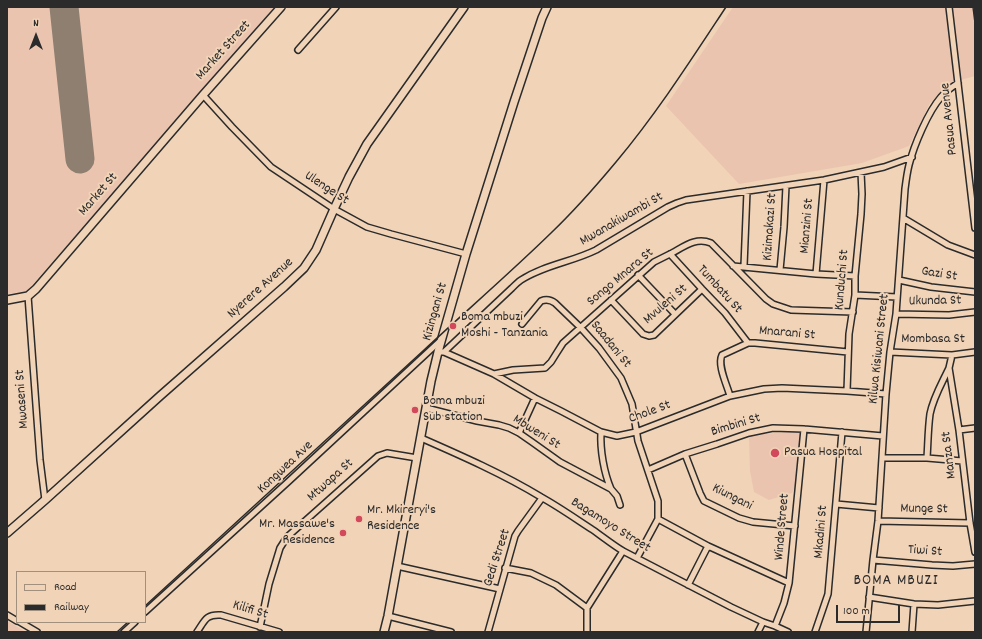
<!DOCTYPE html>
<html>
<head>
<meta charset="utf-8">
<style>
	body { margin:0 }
	#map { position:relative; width:982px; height:639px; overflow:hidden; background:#f1d3b7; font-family:Dekko,sans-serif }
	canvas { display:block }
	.frame { position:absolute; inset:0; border:8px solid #2b2b2b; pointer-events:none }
	.legend { position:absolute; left:16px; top:571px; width:130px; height:52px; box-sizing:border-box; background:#f1d3b7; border:1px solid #a2907f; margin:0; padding:5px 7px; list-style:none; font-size:12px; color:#2b2b2b }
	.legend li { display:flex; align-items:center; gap:8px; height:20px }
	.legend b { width:20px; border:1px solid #a2907f }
	.north { position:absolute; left:16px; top:16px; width:40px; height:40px; -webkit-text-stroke:3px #f1d3b7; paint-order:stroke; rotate:0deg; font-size:11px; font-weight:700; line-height:16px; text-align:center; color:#2b2b2b }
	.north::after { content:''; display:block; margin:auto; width:14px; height:18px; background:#2b2b2b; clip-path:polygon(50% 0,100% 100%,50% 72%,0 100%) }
	.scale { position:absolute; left:836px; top:605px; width:64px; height:18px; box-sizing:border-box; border:2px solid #2b2b2b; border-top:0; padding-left:5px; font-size:12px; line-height:14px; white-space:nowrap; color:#2b2b2b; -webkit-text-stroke:3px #f1d3b7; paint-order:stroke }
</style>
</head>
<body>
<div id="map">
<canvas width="982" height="639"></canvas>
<div class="frame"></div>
<ul class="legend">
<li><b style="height:5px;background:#f1d3b7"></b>Road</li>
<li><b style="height:5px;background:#2b2b2b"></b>Railway</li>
</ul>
<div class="north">N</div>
<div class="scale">100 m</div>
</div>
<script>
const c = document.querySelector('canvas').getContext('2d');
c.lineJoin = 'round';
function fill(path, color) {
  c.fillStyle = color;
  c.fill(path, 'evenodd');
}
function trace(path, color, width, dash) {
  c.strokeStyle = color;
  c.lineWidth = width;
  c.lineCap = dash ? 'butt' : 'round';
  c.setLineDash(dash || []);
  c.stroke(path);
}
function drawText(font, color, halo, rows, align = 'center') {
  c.font = font + ' Dekko,sans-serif';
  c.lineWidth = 4;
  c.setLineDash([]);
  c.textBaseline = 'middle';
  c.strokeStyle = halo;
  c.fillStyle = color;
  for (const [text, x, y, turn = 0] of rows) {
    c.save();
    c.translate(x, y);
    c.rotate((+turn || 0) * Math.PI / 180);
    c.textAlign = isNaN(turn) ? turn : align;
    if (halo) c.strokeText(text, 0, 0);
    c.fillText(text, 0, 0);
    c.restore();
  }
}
fill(new Path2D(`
	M7,7H275L27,291L7,294Z
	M733,7H975V76L953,82L930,103L909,146L862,163L739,184L666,106Z
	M802,431L797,485L792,493L769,500L754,492L750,471L749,435Z
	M7,621L9,622L26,632H7Z`), '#eac4af');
trace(new Path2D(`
	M64,7L80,159`), '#8e7f71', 29);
const street = new Path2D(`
	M949,7L975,228
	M298,50L336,7
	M203,95L232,127L271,167L334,209L367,227L391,234L466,254
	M903,218L948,245L975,255
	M670,254L702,289L725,313L748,343
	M733,266L816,274L855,276
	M744,266L747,191
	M780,270L784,227L786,186
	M816,274L824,180
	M638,275L675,314
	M899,280L931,287L975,292
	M855,295L897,297
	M28,296L40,460L45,500
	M611,300L643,334L649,336L654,335L702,289
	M896,314L949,315L975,312
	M522,324L541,301C546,299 551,300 555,303L581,328L599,348L621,378L632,404L638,441L658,501V519L637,558
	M441,352H444L494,374L535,398L561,411L601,432L617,436L636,432L730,396L764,389L782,388L847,391L886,394
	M444,352L512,288C515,285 518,282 521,280C544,265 572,262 596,250L668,207L677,203L686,200L824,180L884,167L912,157
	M890,352L952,355L975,352
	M952,355L949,368L959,430L970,523L975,552
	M494,374L513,370L545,368L551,362L556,354L563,343L654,262C660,259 666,256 672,253C685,246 696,237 711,243L766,299L773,304L791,310L853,312
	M847,391L849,334L855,295V276L861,214L862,194L861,172
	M730,396C727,385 717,365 722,355L748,343H755L848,352
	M426,408L477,421L499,425L509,428L519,433L532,442L560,462L611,489L617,496L620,505
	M959,430L975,428
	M601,432C600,450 604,473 611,489
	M519,433L535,398
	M421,438C462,456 503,474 541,497C559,507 576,519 593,530C603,537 613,545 623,551L731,607L763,622L775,626L788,632
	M685,454L700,493L704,501L739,518L753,522L795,526
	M882,458H927L962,461
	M927,458C928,443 928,429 930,414C933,398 942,383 949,368
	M648,470L685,454L717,444L749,433L773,428L804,429L883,436
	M836,504L879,508
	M658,519L708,546L789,583
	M878,521L970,523
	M873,560L932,565L953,566L975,564
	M397,566L500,589
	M505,568L531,573L556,585L587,608
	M688,585L708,546
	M869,597L914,604L938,605L975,601
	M145,612L289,481L440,341
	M7,615L17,621
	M388,616L451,632
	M20,622L37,632
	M775,626L784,603L789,583L804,429
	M260,627L269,584L280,548L287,537L378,456L387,453L417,458
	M124,632L135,622
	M197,632C205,620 206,614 221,615L279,632
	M488,632L515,536L518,531L542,498
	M587,632V608L623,551
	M758,632L763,622
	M815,632L828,594L842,432
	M866,632L873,560L878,521L886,394L890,352L896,314L905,189C906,181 907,173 909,165C914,145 928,112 941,97C946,91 952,87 958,83
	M912,632L914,604`);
const secondary = new Path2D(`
	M7,300L28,296L36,289L203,95L281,7
	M7,533L45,500L160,396L284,287L304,268L316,250L334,209L349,177L367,144L464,7
	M384,632L388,616L402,539L431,381L438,352L466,254L514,102L542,18L547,7`);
trace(street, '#2b2b2b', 8);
trace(secondary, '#2b2b2b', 10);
trace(street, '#f1d3b7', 5);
trace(secondary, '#f1d3b7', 7);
trace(new Path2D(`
	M973,7L975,23
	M145,606C238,521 331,435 424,350C466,311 510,273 551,233C574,211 596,186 616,162C657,113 691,60 726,7
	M117,632L128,622`), '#2b2b2b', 1.5);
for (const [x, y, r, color] of [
	[453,326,4,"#d1495b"],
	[415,410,4,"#d1495b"],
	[775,453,5,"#d1495b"],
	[359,519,4,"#d1495b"],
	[343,533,4,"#d1495b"]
]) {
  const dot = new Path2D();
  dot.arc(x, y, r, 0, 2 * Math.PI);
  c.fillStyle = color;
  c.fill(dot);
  trace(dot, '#f1d3b7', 1.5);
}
drawText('14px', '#2b2b2b', '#f1d3b7', [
	["Market Street",224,51,-48],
	["Pasua Avenue",950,119,-96],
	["Ulenge St",326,189,33],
	["Market St",99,195,-49],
	["Mwanakiwambi St",622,220,-30],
	["Mianzini St",808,226,-85],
	["Kizimakazi St",771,227,-86],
	["Gazi St",939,275,9],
	["Songo Mnara St",621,278,-40],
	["Kunduchi St",843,280,-85],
	["Nyerere Avenue",261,289,-42],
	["Tumbatu St",719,290,48],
	["Ukunda St",935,302,-1],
	["Mvuleni St",666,305,-41],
	["Kizingani St",436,312,-74],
	["Mnarani St",787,334,5],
	["Mombasa St",933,340],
	["Saadani St",610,345,51],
	["Kilwa Kisiwani Street",880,349,-84],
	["Mwaseni St",23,399,-94],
	["Chole St",650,413,-20],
	["Bimbini St",736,426,-17],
	["Mbweni St",536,433,32],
	["Manza St",950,455,-97],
	["Kongwea Ave",286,468,-43],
	["Mtwapa St",331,481,-42],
	["Kiungani",732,498,27],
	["Munge St",924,510,1],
	["Bagamoyo Street",610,526,32],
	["Winde Street",783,527,-85],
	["Mkadini St",822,532,-85],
	["Tiwi St",925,552,4],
	["Gedi Street",498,558,-72],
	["Kilifi St",250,611,17]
]);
drawText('14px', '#2b2b2b', '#f1d3b7', [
	["Boma mbuzi",461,318],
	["Moshi - Tanzania",461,334],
	["Boma mbuzi",423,402],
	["Sub station",423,418],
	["Pasua Hospital",784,453],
	["Mr. Mkireryi's",367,511],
	["Residence",367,527],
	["Mr. Massawe's",335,525,"right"],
	["Residence",335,541,"right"]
], 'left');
c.letterSpacing = '1px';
drawText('16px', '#2b2b2b', '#f1d3b7', [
	["BOMA MBUZI",896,582]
]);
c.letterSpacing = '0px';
</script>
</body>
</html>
